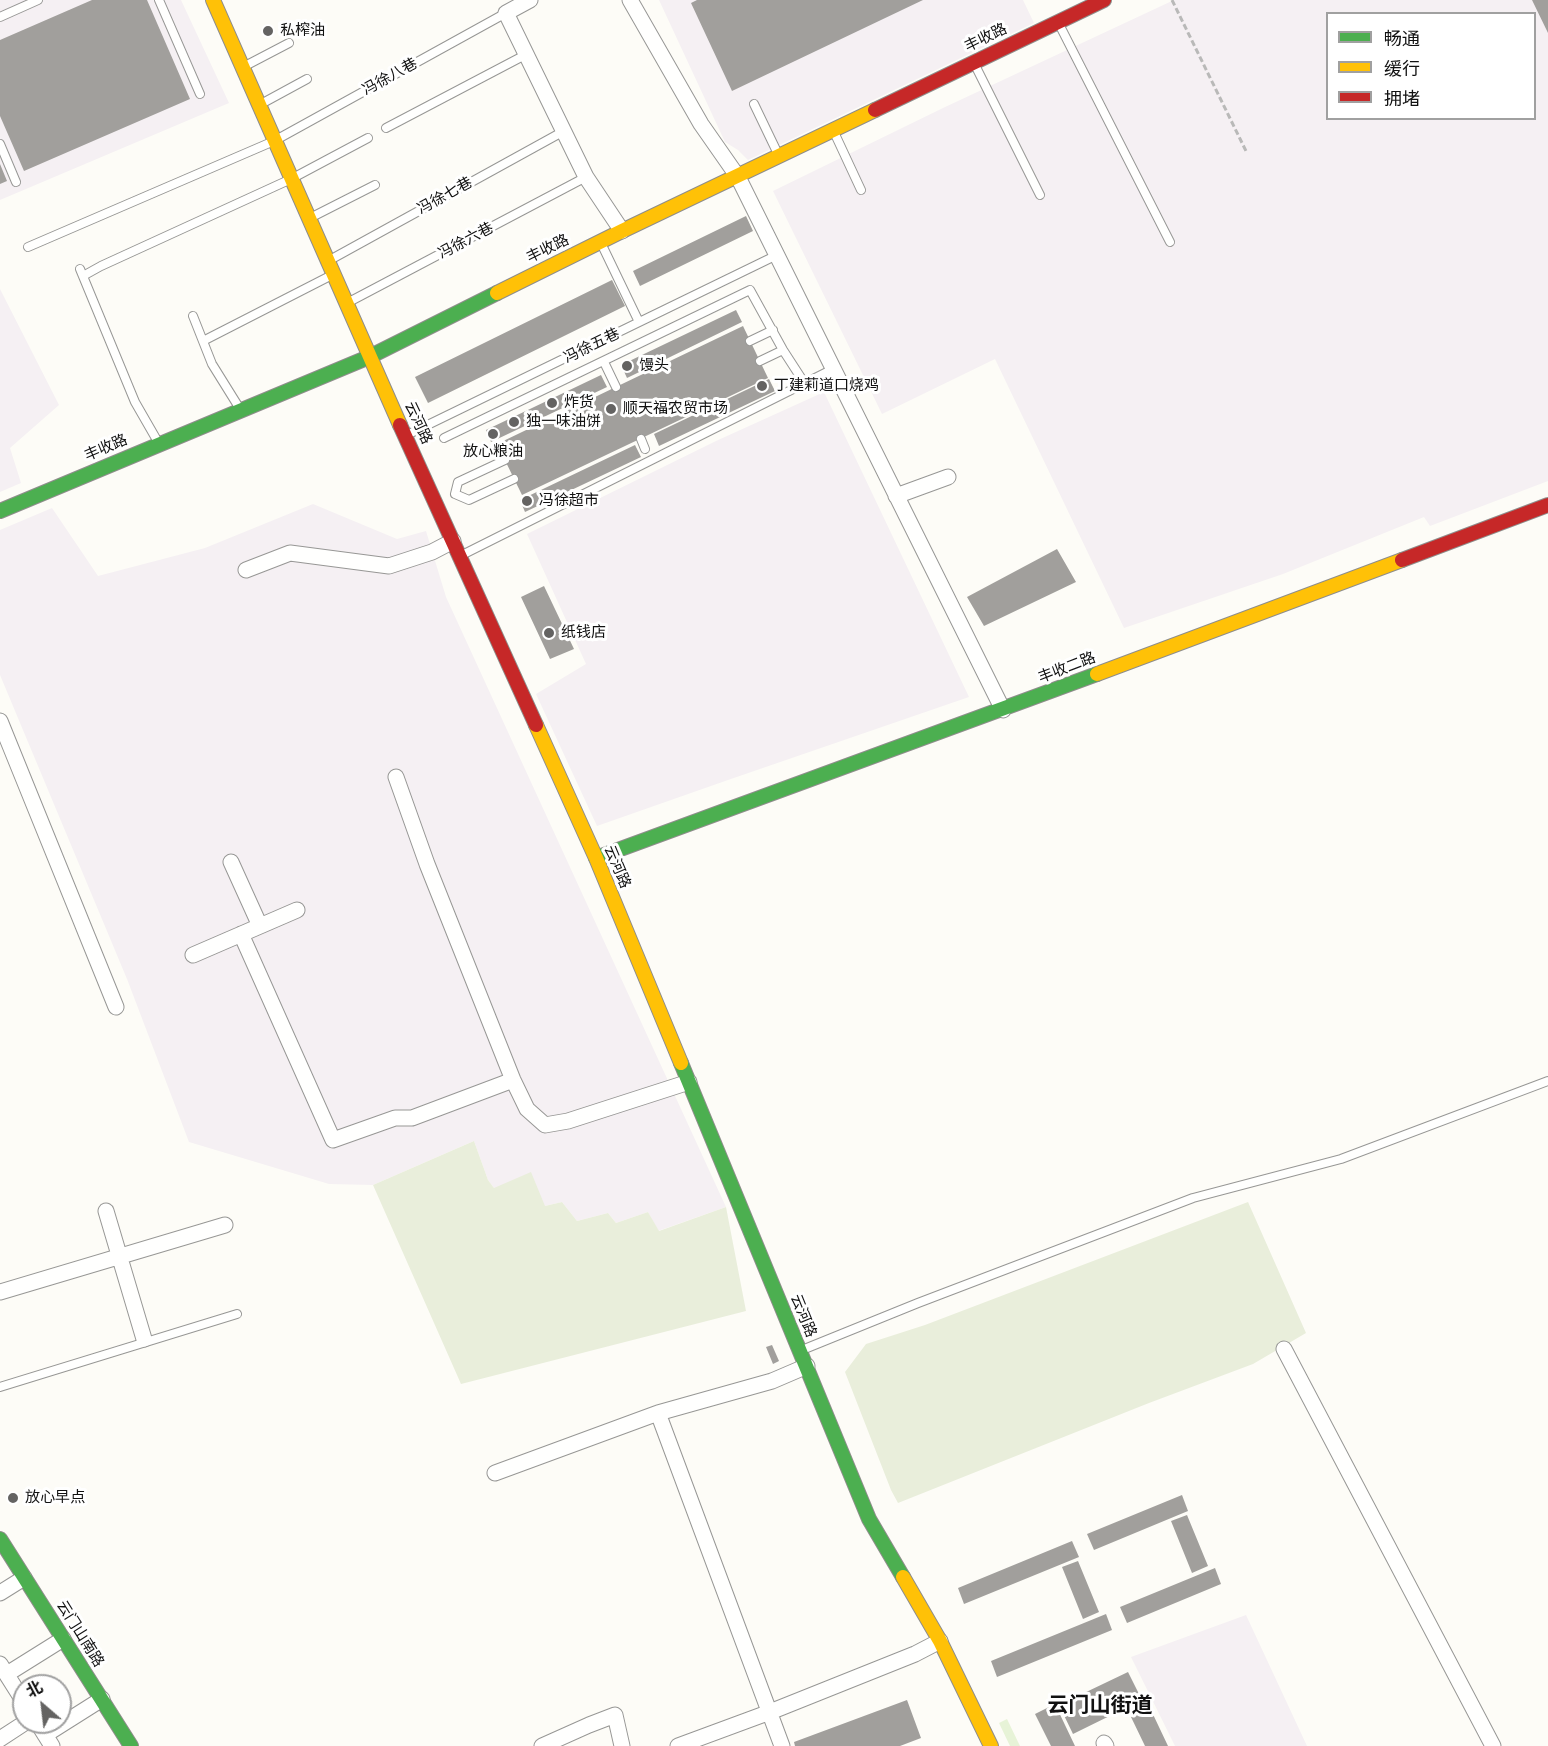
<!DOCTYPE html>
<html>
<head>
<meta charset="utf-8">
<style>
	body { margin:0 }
	#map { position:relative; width:1548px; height:1746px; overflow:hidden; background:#fdfcf7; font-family:Bitter,"Noto Sans SC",serif }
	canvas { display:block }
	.legend { position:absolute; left:1326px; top:12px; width:210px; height:108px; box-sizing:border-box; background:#fff; border:2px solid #a0a0a0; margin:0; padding:8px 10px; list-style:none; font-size:18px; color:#111 }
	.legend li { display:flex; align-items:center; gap:12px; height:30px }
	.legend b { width:30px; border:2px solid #a0a0a0 }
	.north { position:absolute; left:12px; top:1674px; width:60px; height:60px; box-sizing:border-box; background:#fff; border:2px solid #a0a0a0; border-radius:50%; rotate:332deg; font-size:16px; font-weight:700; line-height:24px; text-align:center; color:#111 }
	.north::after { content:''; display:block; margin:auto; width:21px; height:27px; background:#646362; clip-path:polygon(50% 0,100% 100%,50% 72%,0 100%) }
</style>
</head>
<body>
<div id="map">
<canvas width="1548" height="1746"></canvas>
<ul class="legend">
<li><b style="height:8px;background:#4caf50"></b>畅通</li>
<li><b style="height:8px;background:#ffc107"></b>缓行</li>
<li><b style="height:8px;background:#c62828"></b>拥堵</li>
</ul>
<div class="north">北</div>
</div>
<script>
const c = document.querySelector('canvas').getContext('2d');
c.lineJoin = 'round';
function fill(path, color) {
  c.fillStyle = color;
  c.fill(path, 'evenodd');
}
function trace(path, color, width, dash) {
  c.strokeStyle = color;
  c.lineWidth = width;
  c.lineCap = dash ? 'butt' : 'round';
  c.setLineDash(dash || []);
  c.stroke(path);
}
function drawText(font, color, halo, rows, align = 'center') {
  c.font = font + ' Bitter,"Noto Sans SC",serif';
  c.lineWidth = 6;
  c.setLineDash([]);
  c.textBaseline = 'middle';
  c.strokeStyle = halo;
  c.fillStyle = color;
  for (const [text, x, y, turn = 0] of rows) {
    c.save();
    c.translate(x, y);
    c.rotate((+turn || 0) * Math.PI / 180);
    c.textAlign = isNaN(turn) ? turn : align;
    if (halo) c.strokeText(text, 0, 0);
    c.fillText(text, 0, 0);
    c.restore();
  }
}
fill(new Path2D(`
	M0,0H181L229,103L0,200Z
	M659,0H1023L1034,23L748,160L738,150L725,142Z
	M1174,0H1548V481L1430,526L1424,517L1283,574L1124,628L995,359L882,414L773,191L943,108ZM1328,14H1534V118H1328Z
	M0,289L59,405L10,448L21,483L0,492Z
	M824,392L969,697L728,780L597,826L536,694L586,664L527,534L716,441Z
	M313,504L397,539L426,531L446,597L726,1207L658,1231L648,1212L616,1223L608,1213L577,1221L562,1202L545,1206L494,1188L488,1180L474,1141L373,1185L329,1184L189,1142L127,979L0,675V530L52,508L98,576L205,548Z
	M1246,1615L1307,1746H1175L1131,1657Z`), '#f5f0f3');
fill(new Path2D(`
	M1007,1719L1020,1746H1010L999,1723Z`), '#e7f3d7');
fill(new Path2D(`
	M474,1141L488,1180L494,1188L531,1172L545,1206L562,1202L577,1221L608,1213L616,1223L648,1212L659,1231L726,1207L746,1311L461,1384L373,1185Z
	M1248,1202L1306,1333L1253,1364L1149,1403L898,1503L891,1490L845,1372L866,1344L925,1325Z`), '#e9eedb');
fill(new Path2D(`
	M92,0H147L190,99L24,171L0,116V40Z
	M697,0H923L732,91L691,3Z
	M1532,0H1548V33Z
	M0,164L7,181L0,184Z
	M746,216L753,231L640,286L633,271Z
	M612,280L625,306L428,403L415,377Z
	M736,310L742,322L627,378L621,365Z
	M743,326L768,378L522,495L497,444Z
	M601,375L607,387L491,442L486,430Z
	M769,379L775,391L659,446L654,434Z
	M635,445L641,457L525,512L520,500Z
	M1057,549L1076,582L984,626L967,597Z
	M544,586L574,649L550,659L521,597Z
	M772,1345L779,1361L773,1364L766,1347Z
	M1182,1495L1188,1511L1094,1550L1087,1534Z
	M1187,1515L1208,1566L1192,1573L1171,1521Z
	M1072,1541L1079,1557L964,1604L958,1588Z
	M1078,1561L1099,1612L1083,1619L1062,1567Z
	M1215,1568L1221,1584L1127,1623L1120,1607Z
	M1106,1614L1112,1630L997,1677L991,1661Z
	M1128,1672L1142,1700L1073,1734L1059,1705Z
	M907,1700L921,1738L900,1746H795L794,1742Z
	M1055,1704L1075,1746H1051L1035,1714Z
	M1150,1708L1168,1746H1145L1131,1717Z`), '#a19f9c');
const lane = new Path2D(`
	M159,0L200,94
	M0,17L38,0
	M1059,24L1170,242
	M975,65L1040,195
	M245,66L289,43
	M261,104L307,79
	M754,104L778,154
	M386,128L527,54
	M834,132L861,190
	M0,144L16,182
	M310,218L375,185
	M601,243L639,322
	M28,247L274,141L506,13
	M328,261L564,131
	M80,269L135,402L158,442
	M83,276L101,266L291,179L368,138
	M347,303L586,177
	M193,316L212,364L240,409
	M203,341L332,275
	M750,341L773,330
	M760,361L783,350
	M604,362L616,387
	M407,435L777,255
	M444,438L750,290L783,350L805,384
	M641,439L645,449
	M505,460L458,482L455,494L469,500L514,479
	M462,555L833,369
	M802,1350L918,1303L1193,1198L1341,1159L1548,1081
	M0,1387L237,1314`);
const street = new Path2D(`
	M530,0L506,13L586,177L622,231
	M630,0L701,124L738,177L1003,710
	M896,496L948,477
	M246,570L290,553L389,566L432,552L453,541
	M0,721L116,1007
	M396,777L427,864L513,1080L527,1109L545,1125L568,1121L689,1082
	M231,862L260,926
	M241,934L333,1140L395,1118H412L513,1080
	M193,955L297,910
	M106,1211L144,1339
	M0,1292L225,1225
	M1284,1349L1493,1746
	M658,1413L782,1746
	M495,1473L658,1413L772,1381L807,1366
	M0,1593L24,1578
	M0,1664L24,1702
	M7,1674L63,1639
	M37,1722L52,1746
	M45,1735L102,1699
	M0,1739L26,1722
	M1104,1743L1106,1746
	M542,1746L589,1725L615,1715L622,1746
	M678,1746L770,1712L915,1654L940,1641`);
const fast = new Path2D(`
	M0,511L369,357L497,293
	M596,858L1097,674
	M681,1063L869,1519L903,1577
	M0,1539L131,1746`);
const slow = new Path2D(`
	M213,0L400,425
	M497,293L622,231L875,110
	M1097,674L1402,560
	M536,725L596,858L681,1063
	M903,1577L940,1641L991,1746`);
const jam = new Path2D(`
	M875,110L1104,0
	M400,425L536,725
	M1402,560L1548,505`);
trace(lane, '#979795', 10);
trace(street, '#979795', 17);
trace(fast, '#8e8d8b', 16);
trace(slow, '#8e8d8b', 16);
trace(jam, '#8e8d8b', 16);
trace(new Path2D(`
	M1172,0L1246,151`), '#b9b9b8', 3, [6, 3]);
trace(lane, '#fffffe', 8);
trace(street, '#fffffe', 15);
trace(fast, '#4caf50', 14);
trace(slow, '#ffc107', 14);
trace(jam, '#c62828', 14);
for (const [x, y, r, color] of [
	[268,31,6,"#646362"],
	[627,366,6,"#646362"],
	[762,386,6,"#646362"],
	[552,403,6,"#646362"],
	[611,409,6,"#646362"],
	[514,422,6,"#646362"],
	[493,434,6,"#646362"],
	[527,501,6,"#646362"],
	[549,633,6,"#646362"],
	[13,1498,6,"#646362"]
]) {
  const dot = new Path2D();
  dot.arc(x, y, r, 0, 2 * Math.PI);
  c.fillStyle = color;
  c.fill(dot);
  trace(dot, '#fff', 2);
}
drawText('15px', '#111', '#fff', [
	["私榨油",280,31],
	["馒头",639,366],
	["丁建莉道口烧鸡",774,386],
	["炸货",564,403],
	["顺天福农贸市场",623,409],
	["独一味油饼",526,422],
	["放心粮油",493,452,"center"],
	["冯徐超市",539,501],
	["纸钱店",561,633],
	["放心早点",25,1498]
], 'left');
drawText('15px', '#111', '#fff', [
	["丰收路",986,38,-26],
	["冯徐八巷",390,77,-29],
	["冯徐七巷",445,196,-29],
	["冯徐六巷",466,241,-28],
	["丰收路",548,249,-26],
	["冯徐五巷",592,346,-26],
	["云河路",418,423,65],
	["丰收路",106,448,-23],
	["丰收二路",1067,668,-21],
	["云河路",617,867,67],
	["云河路",803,1316,68],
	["云门山南路",80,1634,58]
]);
drawText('bold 21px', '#111', '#fff', [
	["云门山街道",1100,1706]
]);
</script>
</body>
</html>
